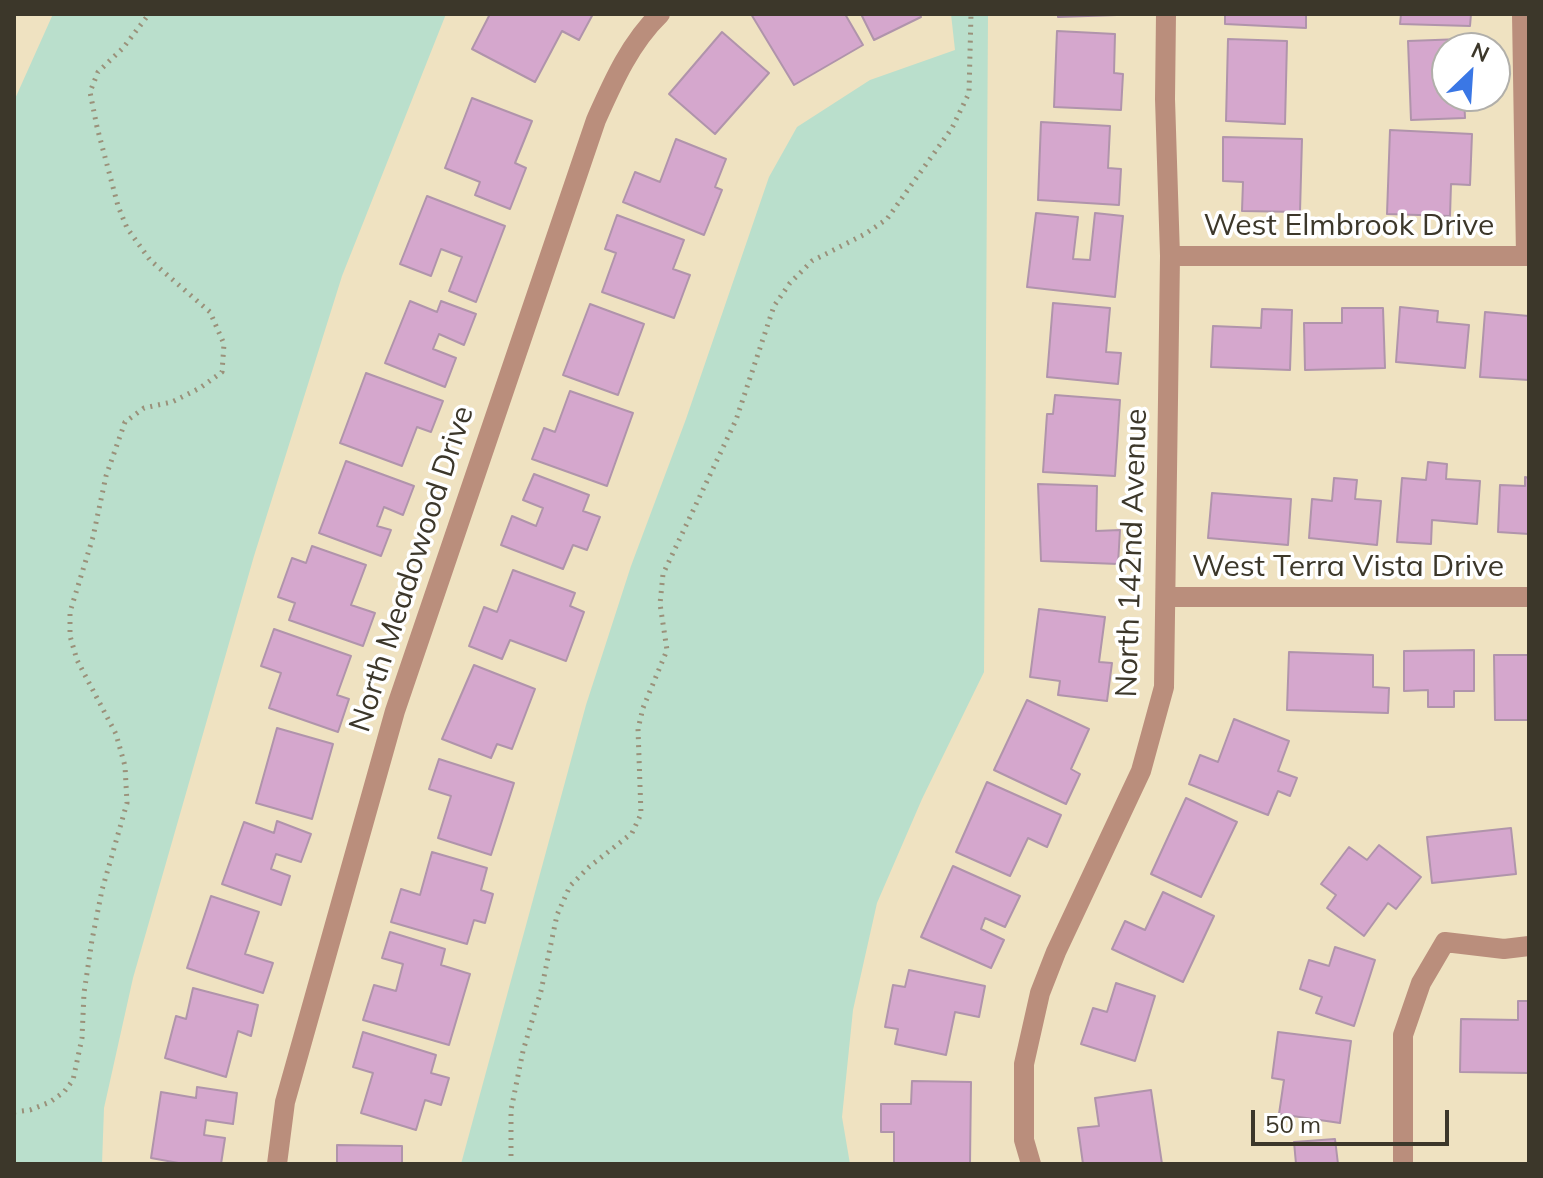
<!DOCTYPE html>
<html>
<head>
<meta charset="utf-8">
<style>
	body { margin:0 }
	#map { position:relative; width:1543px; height:1178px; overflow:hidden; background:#efe2c1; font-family:Mulish,sans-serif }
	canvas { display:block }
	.frame { position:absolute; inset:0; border:16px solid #3c372a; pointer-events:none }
	.north { position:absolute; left:1431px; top:32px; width:80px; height:80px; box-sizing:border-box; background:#fff; border:2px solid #b1afaa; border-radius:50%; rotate:25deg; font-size:22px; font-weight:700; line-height:32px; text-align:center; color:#3c372a }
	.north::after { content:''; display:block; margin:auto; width:28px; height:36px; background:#3a77e5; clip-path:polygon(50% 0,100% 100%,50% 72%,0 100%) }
	.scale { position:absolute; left:1251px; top:1110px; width:198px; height:36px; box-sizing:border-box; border:4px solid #3c372a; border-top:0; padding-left:10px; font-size:24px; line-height:28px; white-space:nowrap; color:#3c372a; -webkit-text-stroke:6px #fff; paint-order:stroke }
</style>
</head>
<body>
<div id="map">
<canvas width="1543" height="1178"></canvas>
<div class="frame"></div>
<div class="north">N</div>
<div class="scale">50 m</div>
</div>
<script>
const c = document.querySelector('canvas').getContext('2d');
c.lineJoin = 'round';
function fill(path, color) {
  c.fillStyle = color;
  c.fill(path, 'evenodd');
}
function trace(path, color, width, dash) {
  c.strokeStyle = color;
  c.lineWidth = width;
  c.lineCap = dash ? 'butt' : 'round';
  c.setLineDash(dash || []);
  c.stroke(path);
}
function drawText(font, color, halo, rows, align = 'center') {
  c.font = font + ' Mulish,sans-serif';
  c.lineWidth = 7;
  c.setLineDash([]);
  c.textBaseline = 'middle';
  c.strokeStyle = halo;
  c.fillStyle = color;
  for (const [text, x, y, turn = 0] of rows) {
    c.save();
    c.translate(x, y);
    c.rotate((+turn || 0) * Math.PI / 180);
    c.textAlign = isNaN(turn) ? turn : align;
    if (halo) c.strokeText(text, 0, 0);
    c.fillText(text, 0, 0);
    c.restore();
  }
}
fill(new Path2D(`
	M53,14H446L342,276L254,556L133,978L104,1108L102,1164H14V101Z
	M951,14H988L984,672L922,799L877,903L853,1010L842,1117L850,1164H461L586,705L631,566L686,419L769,177L797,127L870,80L955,50Z`), '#badfcc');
const building = new Path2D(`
	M490,14H593L579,40L562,31L535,82L472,49Z
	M751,14H845L863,45L794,85Z
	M861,14H920L921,17L874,40Z
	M1058,14H1117V15L1058,17Z
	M1225,14H1306V28L1225,24Z
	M1401,14H1471L1470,26L1400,24Z
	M1057,31L1115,34L1114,73L1123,74L1121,110L1054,107Z
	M722,32L769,73L715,134L669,94Z
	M1228,39L1287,41L1285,124L1226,121Z
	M1462,39V48H1447V96H1464L1465,118L1411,120L1408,41Z
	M472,98L532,121L515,163L526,168L510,209L475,195L480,182L445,168Z
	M1041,122L1110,126L1108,168L1121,169L1119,205L1038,200Z
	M1390,130L1472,134L1470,185L1451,184L1450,216L1387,214Z
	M1223,137L1302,139L1300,212L1242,211L1243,182L1223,181Z
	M676,139L726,159L715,187L722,190L704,235L623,202L635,172L660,182Z
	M427,196L505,226L476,302L449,291L462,257L441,249L431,276L400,264Z
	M1036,213L1078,217L1073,259L1090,260L1095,213L1123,216L1115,297L1027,287Z
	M617,215L684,240L673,269L690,275L674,318L602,292L616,253L605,249Z
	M410,301L437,312L441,301L476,314L464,345L439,334L433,349L456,358L445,387L385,363Z
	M1053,303L1110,308L1106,352L1121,353L1118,384L1047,377Z
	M590,304L644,324L618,395L563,375Z
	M1400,307L1438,311L1437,322L1469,325L1465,368L1396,362Z
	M1342,308H1383L1385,368L1305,370L1304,323H1342Z
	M1262,309L1292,310L1290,370L1211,367L1213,326L1261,328Z
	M1485,312L1529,316V380L1480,377Z
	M366,373L443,401L431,432L417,427L402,466L340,443Z
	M570,391L633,413L607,486L532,459L544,428L555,432Z
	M1055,395L1120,400L1115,476L1043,472L1047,414H1053Z
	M346,461L414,486L403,515L384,507L377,526L391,530L381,556L319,533Z
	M1428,462L1447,464L1446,479L1480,481L1477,524L1432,520L1431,544L1397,542L1402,478L1426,480Z
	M534,474L589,495L583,511L600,517L587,550L573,545L563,569L501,545L512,516L536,526L543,508L523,500Z
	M1525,477L1529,478V534L1498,532L1500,485L1525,486Z
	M1334,478L1357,480L1355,499L1381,501L1377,545L1309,538L1312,499L1332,501Z
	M1038,484L1097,486L1096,531L1120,530L1118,564L1041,561Z
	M1212,493L1291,499L1288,545L1208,538Z
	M312,546L366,565L351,605L375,613L363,646L289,620L295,603L278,597L292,558L306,563Z
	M513,570L575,593L570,606L584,612L566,661L510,640L502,659L469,646L484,607L497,612Z
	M1039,609L1105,617L1099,662L1112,663L1107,701L1058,695L1060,681L1030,677Z
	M274,629L351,656L337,695L349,699L338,732L269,708L281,673L261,666Z
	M1474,650V691H1454V707H1428V690L1404,691V651Z
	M1289,652L1373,655V687L1389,688L1388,713L1287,710Z
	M1494,655H1529V720H1495Z
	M474,665L535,689L512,749L497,744L491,758L442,739Z
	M1027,700L1089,729L1071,769L1080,774L1066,804L994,770Z
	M1234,719L1289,741L1278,771L1297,778L1290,796L1278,791L1268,815L1189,784L1200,755L1218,762Z
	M277,728L333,744L312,819L256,803Z
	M439,759L514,783L491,855L438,838L451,796L429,789Z
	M987,782L1061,815L1047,847L1028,838L1010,876L956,852Z
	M1186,798L1237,822L1201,897L1151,874Z
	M277,821L311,834L301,862L276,854L271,869L290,876L281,905L222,884L244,822L274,833Z
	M1511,828L1516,874L1432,883L1427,837Z
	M1379,845L1421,877L1396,909L1388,903L1364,936L1327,908L1336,895L1321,884L1349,847L1367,860Z
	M432,852L487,868L481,890L493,894L485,923L474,920L467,944L391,922L401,889L420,895Z
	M953,866L1020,896L1005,927L985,918L981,929L1004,940L991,968L921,937Z
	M1163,892L1214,916L1183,982L1112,949L1125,921L1145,930Z
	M211,896L259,912L245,954L273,963L263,993L187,968Z
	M390,932L445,949L441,965L470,974L449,1045L363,1020L374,985L396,991L403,964L382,958Z
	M1335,947L1375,960L1354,1026L1316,1013L1322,997L1300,989L1309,960L1329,966Z
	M909,970L985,986L979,1017L955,1012L946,1055L895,1044L898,1029L885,1027L893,985L905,987Z
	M1116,983L1155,996L1135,1061L1081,1044L1093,1008L1107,1012Z
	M193,988L258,1005L251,1036L238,1031L226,1077L165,1058L176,1016L186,1019Z
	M1518,1001H1529V1073L1460,1072L1461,1019L1518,1020Z
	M363,1032L436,1055L431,1073L449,1078L441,1105L425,1100L416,1130L361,1113L373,1073L353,1067Z
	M1278,1032L1351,1041L1340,1123L1279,1114L1284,1080L1272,1078Z
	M912,1081L971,1082L970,1164H894V1132H881V1104H911Z
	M197,1087L237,1093L233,1124L206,1120L204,1135L225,1138L221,1164H184L151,1158L161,1092L196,1098Z
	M1151,1090L1162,1164H1083L1078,1128L1099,1126L1095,1098Z
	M1335,1139L1338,1164H1296L1294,1142Z
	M337,1145L402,1146V1164H337Z`);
fill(building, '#d5a7cd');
trace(building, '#b094ab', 2);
trace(new Path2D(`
	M14,1112L30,1110L50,1102L64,1092L73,1080L82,1038L84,993L92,940L102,890L127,803L125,766L116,734L77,660L70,636V612L93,537L106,476L125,422L144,408L172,402L200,388L222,372L224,344L210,312L150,260L127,228L118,206L97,127L90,92L98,72L123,48L149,14
	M511,1164V1110L523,1051L541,991L557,915L570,886L589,867L632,833L641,814L638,729L643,708L667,650L660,604L663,574L736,420L774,306L790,283L812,261L865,234L887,219L952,128L969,93L971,14`), '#9a917a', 5, [2, 6]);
trace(new Path2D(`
	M1522,14L1526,256
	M1170,256H1529
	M1166,597H1529
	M277,1164L285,1102L395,711L596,120C613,82 630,43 660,14
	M1031,1164L1024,1140V1064L1040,993L1056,952L1141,771L1164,687L1170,256L1165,99L1166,14
	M1403,1164V1035L1421,983L1445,942L1504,949L1529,946`), '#ba8e7c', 20);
drawText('30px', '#3c372a', '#fff', [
	["West Elmbrook Drive",1349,226],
	["North 142nd Avenue",1132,553,-88],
	["West Terra Vista Drive",1348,567],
	["North Meadowood Drive",412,569,-72]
]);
</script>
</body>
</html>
